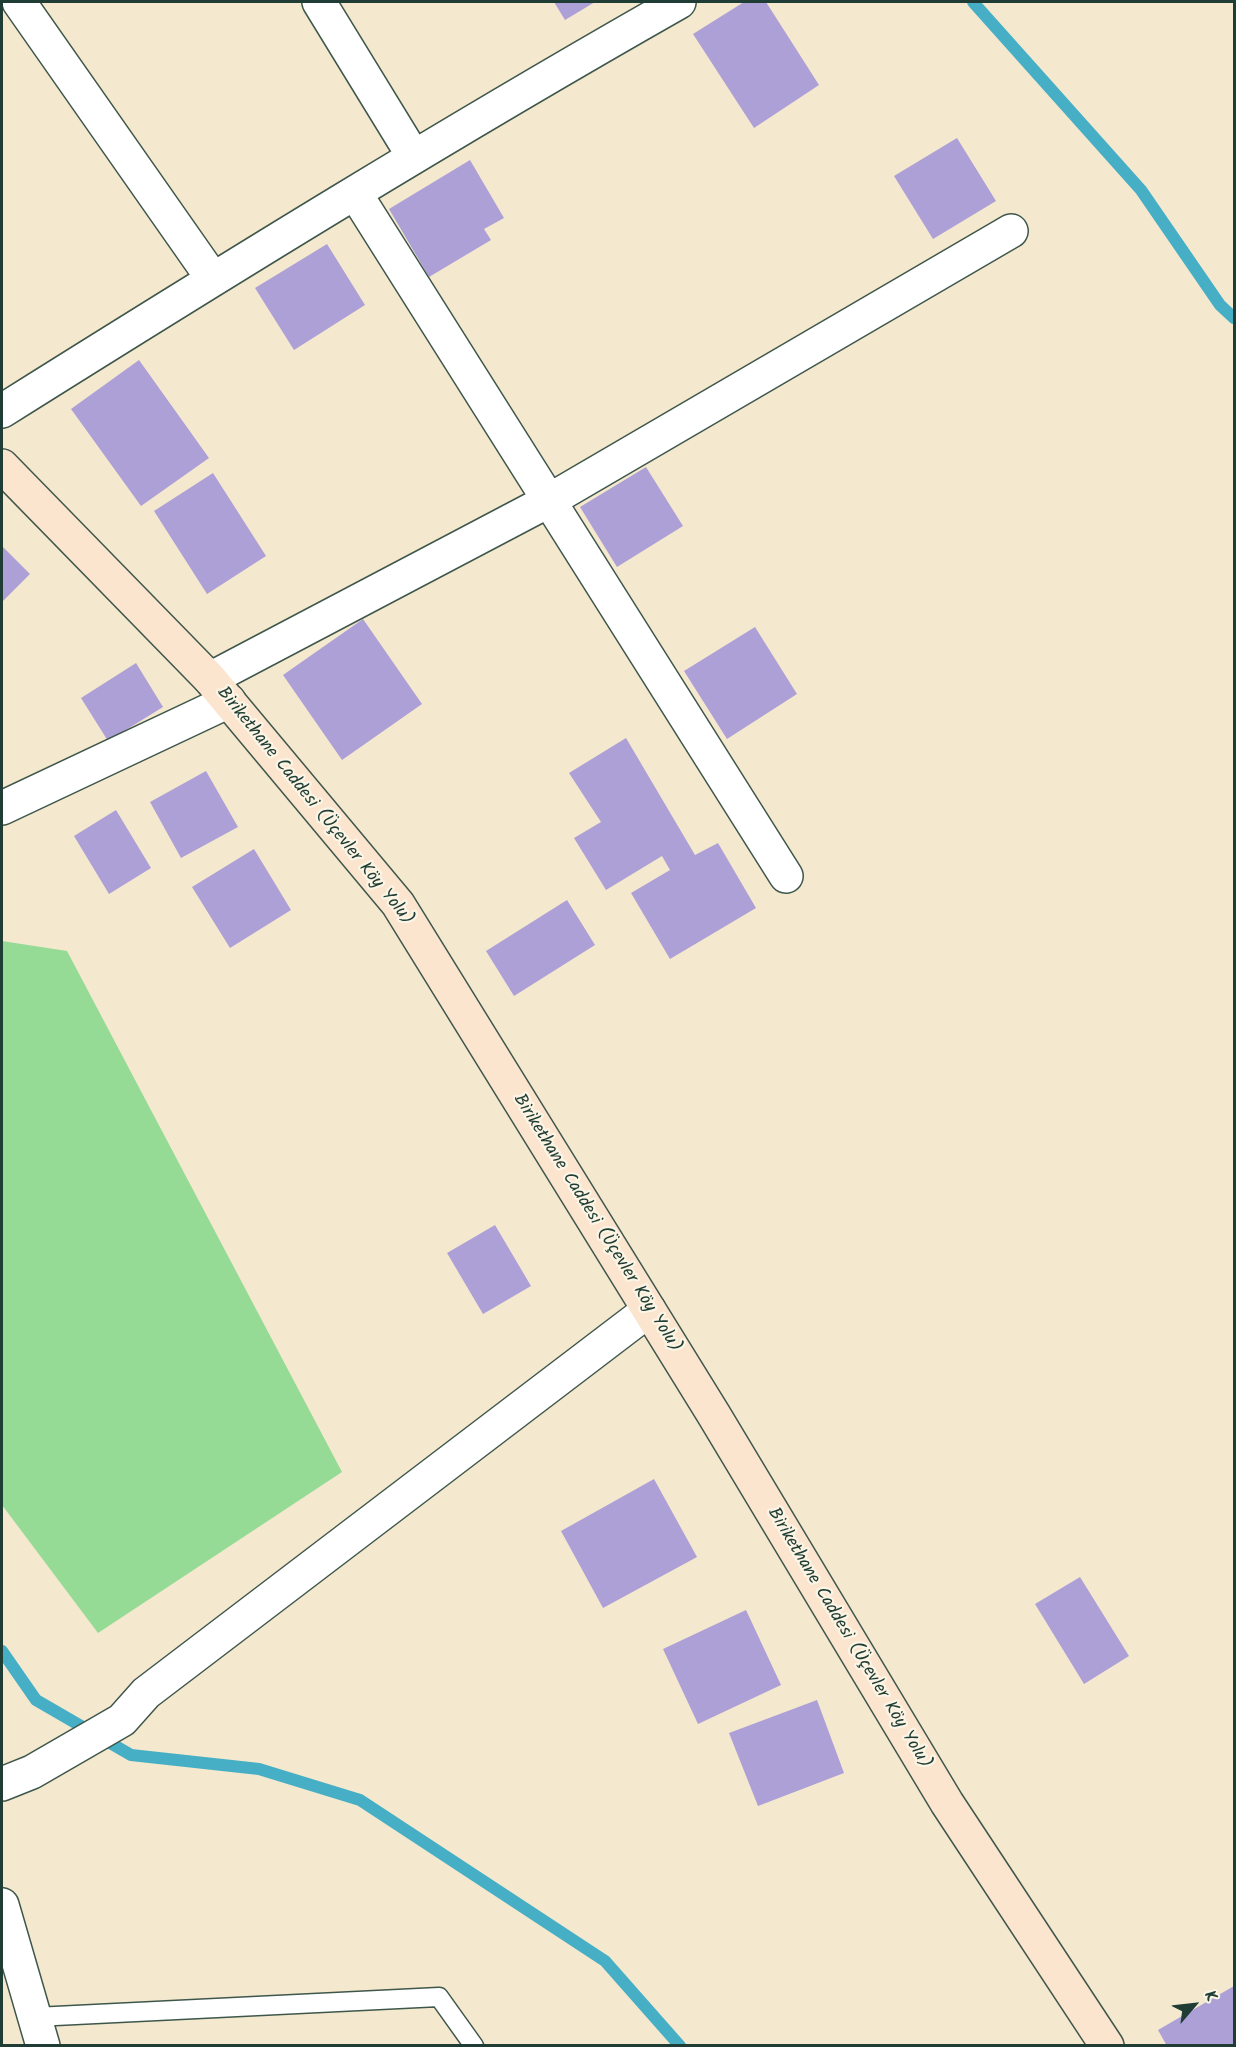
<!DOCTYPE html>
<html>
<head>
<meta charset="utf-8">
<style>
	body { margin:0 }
	#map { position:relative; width:1236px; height:2047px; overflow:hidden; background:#f4e8cf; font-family:Kalam,sans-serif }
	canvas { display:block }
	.frame { position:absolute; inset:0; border:3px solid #1f3d34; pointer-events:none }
	.north { position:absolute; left:1164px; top:1975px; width:60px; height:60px; -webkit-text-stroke:4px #fcf5e5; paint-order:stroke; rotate:62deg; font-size:16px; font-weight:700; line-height:24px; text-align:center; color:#1f3d34 }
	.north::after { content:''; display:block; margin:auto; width:21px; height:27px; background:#1f3d34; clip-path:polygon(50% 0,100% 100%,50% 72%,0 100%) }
</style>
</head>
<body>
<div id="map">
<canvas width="1236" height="2047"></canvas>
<div class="frame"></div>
<div class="north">K</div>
</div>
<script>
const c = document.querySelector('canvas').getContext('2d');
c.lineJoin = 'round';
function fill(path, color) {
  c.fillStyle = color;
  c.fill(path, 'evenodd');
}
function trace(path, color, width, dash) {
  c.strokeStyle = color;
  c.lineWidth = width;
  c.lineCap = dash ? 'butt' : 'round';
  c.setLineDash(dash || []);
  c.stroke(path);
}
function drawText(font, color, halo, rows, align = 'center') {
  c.font = font + ' Kalam,sans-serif';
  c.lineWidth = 4.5;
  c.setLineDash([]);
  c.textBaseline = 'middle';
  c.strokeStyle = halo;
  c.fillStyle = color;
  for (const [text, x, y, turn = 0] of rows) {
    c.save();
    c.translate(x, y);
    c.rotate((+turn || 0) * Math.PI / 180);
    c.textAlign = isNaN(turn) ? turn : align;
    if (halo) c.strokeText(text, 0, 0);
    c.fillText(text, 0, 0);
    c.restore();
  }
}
fill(new Path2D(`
	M2,941L67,951L342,1472L98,1633L2,1505Z`), '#95db95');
trace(new Path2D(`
	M973,2L1141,190L1220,305L1234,318
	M2,1651L36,1700L131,1755L259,1769L360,1800L605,1961L680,2046`), '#46afc5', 12);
fill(new Path2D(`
	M554,2H595L565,20Z
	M744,2H766L819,85L754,128L693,34Z
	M957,138L996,201L933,239L894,176Z
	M470,160L504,218L484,229L491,240L429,277L389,209Z
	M327,244L365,305L294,350L255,288Z
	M139,360L209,458L141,506L71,409Z
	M646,467L683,526L617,567L580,507Z
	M213,473L266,556L207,594L154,511Z
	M2,546L30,574L2,602Z
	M363,619L422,704L342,760L283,675Z
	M755,627L797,694L727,739L684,671Z
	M136,663L163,707L108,741L81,698Z
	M626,738L695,855L718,843L756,908L670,959L631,893L670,870L662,856L606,890L574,838L601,822L569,773Z
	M206,771L238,827L181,858L150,802Z
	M116,810L151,868L109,894L74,836Z
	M254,849L291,910L230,948L192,887Z
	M567,900L595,945L514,996L486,951Z
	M495,1225L531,1286L483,1314L447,1253Z
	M654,1479L697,1557L603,1608L561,1531Z
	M1080,1577L1129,1656L1084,1684L1035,1604Z
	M746,1610L781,1685L698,1724L663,1649Z
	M817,1700L844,1773L758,1806L729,1733Z
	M1234,1986V2046H1167L1158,2030Z`), '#ada0d7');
const lane = new Path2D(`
	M35,2017L439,1997L474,2046`);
const street = new Path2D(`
	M19,2L213,279
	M319,2L414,157
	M355,193L786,876
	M2,411C225,271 450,132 679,2
	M210,679L550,500L1011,231
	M2,808L229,701
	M2,1784L32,1772L122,1720L146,1693L649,1310
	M2,1905L43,2046`);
const secondary = new Path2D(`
	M2,466L210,679L398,904L714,1415L947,1803L1107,2046`);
trace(lane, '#3f574b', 21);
trace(street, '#3f574b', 36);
trace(secondary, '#3f574b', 36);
trace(lane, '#fff', 18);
trace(street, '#fff', 33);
trace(secondary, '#fbe5cf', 33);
drawText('18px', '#1f3d34', '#fcf5e5', [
	["Birikethane Caddesi (Üçevler Köy Yolu)",314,807,51],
	["Birikethane Caddesi (Üçevler Köy Yolu)",596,1224,58],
	["Birikethane Caddesi (Üçevler Köy Yolu)",848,1639,59]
]);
</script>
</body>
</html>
